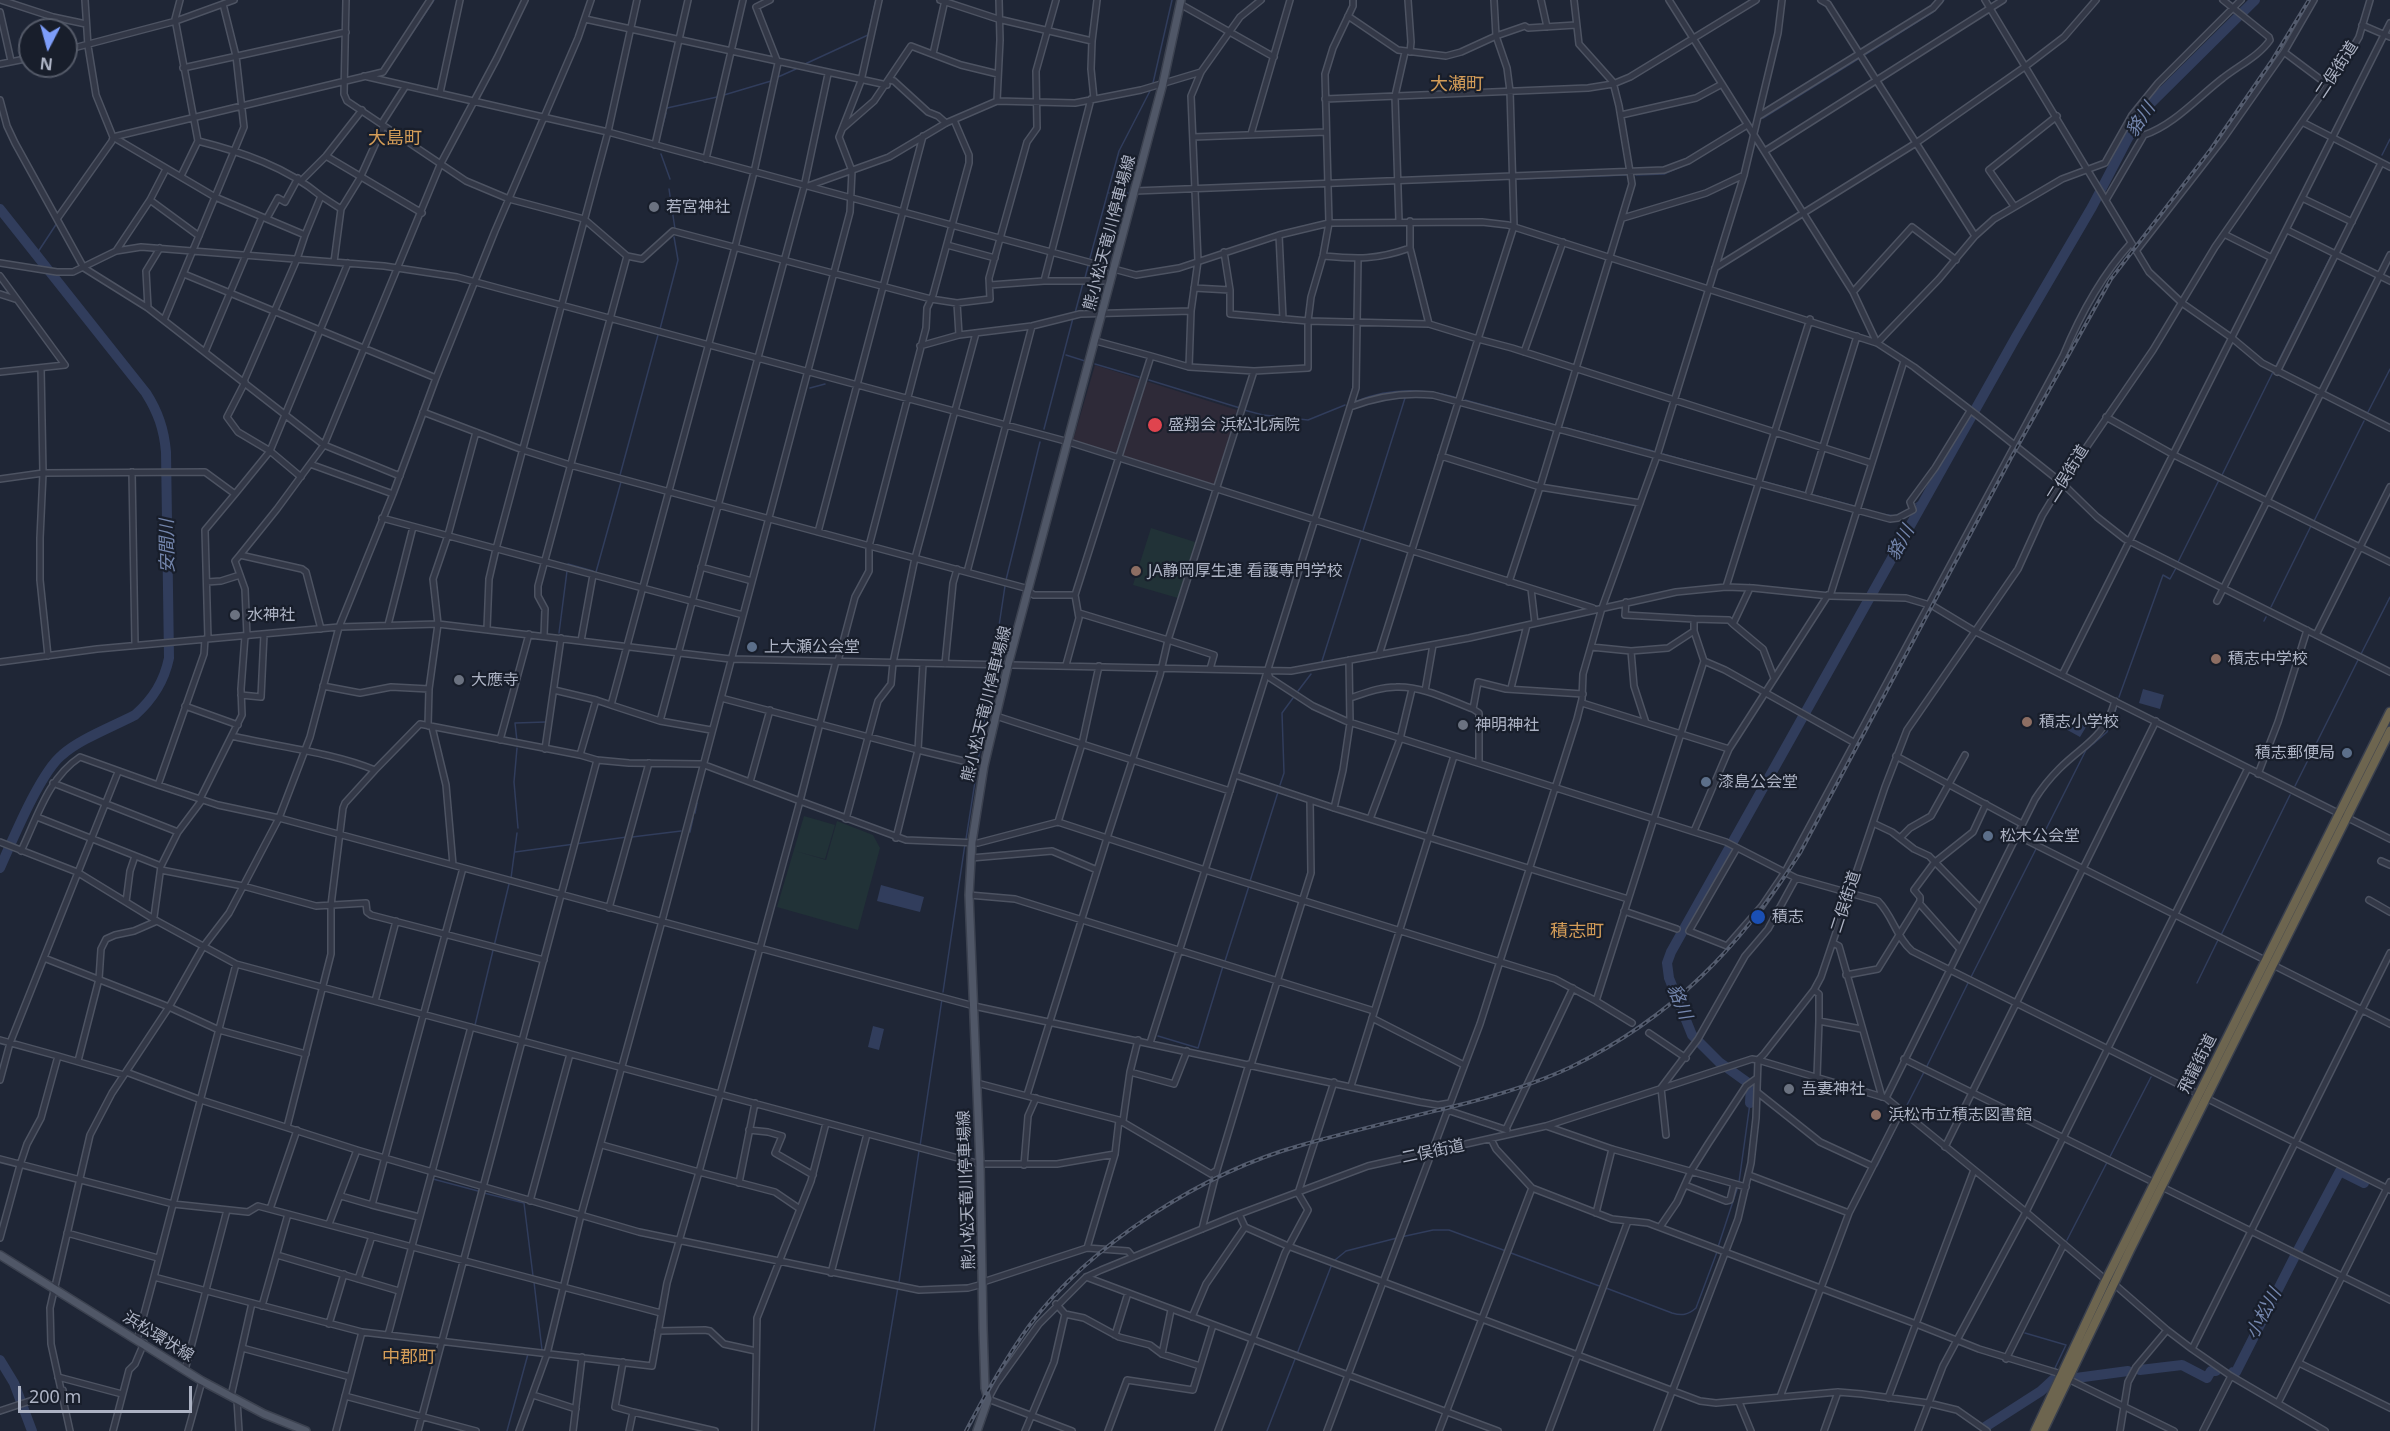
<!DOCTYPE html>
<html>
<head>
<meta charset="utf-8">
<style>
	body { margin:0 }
	#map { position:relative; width:2390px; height:1431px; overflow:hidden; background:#1f2636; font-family:"Noto Sans",sans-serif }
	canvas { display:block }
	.north { position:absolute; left:18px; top:18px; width:60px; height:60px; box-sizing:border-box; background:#181e2b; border:2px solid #545a68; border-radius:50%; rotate:186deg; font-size:16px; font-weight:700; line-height:24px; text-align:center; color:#adb3c4 }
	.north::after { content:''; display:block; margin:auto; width:21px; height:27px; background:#7d9df9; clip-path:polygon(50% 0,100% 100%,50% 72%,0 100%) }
	.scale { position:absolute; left:18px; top:1386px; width:174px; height:27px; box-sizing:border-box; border:3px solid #adb3c4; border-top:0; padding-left:8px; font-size:18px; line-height:21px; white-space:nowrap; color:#adb3c4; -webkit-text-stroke:4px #181e2b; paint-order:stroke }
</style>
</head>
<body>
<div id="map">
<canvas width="2390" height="1431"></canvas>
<div class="north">N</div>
<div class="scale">200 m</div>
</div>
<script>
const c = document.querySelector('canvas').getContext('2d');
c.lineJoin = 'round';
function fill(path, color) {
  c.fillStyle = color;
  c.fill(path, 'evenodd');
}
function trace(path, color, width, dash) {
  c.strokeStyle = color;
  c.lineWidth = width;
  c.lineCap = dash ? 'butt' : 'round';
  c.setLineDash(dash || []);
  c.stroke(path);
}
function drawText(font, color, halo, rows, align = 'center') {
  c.font = font + ' "Noto Sans","Noto Sans JP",sans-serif';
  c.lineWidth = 4.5;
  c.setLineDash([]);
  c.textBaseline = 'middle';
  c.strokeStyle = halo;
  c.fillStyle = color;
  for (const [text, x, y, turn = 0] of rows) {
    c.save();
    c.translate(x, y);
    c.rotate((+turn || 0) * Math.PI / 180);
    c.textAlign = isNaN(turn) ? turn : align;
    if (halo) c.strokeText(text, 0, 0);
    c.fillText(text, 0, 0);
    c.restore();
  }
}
fill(new Path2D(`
	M1095,365L1237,410L1214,485L1073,440Z`), '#2e2a38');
fill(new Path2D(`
	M1151,528L1195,542L1178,598L1133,585Z
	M804,816L835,825L825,859L795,851L826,860L837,821L873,835L880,848L858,930L777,907Z`), '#213237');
fill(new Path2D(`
	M2143,689L2164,695L2160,709L2139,703Z
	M2067,716L2086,727L2080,737L2062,727Z
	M881,885L924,897L920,912L877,901Z
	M873,1026L884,1029L879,1050L868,1047Z`), '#313d5c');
trace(new Path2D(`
	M406,42L434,0
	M1866,54L1933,12L1944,0
	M805,64L868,35L876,0
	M778,77L796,69
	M1153,83L1172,0
	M724,95L771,81
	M667,108L717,97
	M1763,118L1858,59
	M658,142L666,113
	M661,154L670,179
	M2382,155L2390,139
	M1636,175L1664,174L1689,163
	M1517,179L1626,175
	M1463,181L1508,179
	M1402,183L1437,182
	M1334,186L1393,183
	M1273,188L1324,186
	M669,189L675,229
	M1109,193H1128
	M2351,218L2358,203
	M2335,250L2349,222
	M36,255L57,223
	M1090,258L1119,151L1151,89
	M1085,278L1088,266
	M1075,313L1083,283
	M660,329L678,260L674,237
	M1066,355L1085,361
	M1095,364L1139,377
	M2275,368L2332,254
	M1149,380L1240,408
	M810,388L825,384
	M1465,400L1552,424
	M1357,401C1389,388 1421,388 1454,397
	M1244,410L1263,415L1308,420L1345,405
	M2368,412L2390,369
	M1562,427L1653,451
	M1044,429L1073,318
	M1663,454L1756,480
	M620,475L658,335
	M2222,475L2273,372
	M1765,482L1854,506
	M1914,505L1927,496
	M1881,514L1895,516L1900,514
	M2314,521L2364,421
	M1363,531L1405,398
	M2178,562L2219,480
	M568,564L593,571
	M596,572L621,482
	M1006,580L1040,442
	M2271,607L2311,526
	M2264,621L2266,617
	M559,633L567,571
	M2361,654L2390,597
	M994,659L1005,586
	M1322,661L1361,538
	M1298,691L1311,674
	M2119,697L2163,575L2170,579L2176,568
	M517,741L515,723L546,722
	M517,748L514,782L518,828
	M978,762L992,670
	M1280,785L1284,773L1282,713L1293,698
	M2295,786L2358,660
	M695,813L697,803
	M690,832L693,818
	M632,837L681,831
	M966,839L977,769
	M2039,843L2086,750L2107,732L2116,709
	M0,845L9,849
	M515,852L627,837
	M511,878L517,833
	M1250,881L1278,792
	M2221,935L2290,795
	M1225,961L1249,886
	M1971,977L2037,847
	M2197,983L2218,940
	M943,992L965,844
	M475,1025L509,884
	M1158,1036L1198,1048L1223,966
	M1926,1068L1969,981
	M1904,1111L1924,1072
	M920,1146L942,999
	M1877,1166L1902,1115
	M435,1170L473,1030
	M433,1179L478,1191
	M1739,1182L1750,1103
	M484,1193L524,1203L533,1276
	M1401,1237L1433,1230H1449L1506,1251
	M2067,1240L2151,1077
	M1718,1247L1738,1186
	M1511,1253L1602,1287
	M1335,1260L1346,1251L1397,1238
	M534,1282L542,1350
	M899,1282L919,1151
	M1606,1288L1672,1313C1682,1316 1688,1315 1696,1308L1717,1252
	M2017,1331L2059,1249
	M2025,1333L2066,1345L2055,1368L2057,1370
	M507,1431L528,1354
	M874,1431L898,1287
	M1267,1431L1332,1264`), '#313d5c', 1.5);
trace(new Path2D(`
	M0,209L146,393C158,412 164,429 166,452L169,658C164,682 153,699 135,715C112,727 80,739 62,755C40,773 13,839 0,868
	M1750,1103L1751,1085L1719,1062L1692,1035L1669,978L1667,963L1671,952L2016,337L2092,207L2128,138L2150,104L2255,0
	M2297,1252L2340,1171L2364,1183
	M0,1360L14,1383L32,1431
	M2140,1370L2182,1365L2207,1378L2211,1371H2216
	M2233,1372H2236L2295,1256
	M2076,1378L2128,1371
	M1985,1427L2041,1391L2054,1379`), '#313d5c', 10);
const minor = new Path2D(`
	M1,0L53,17L86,24
	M85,0L88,46L96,95L113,137L215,197L305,235L297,259L244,381
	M180,0L175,19L198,141L181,176
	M346,0L344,94L347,101L466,181L509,199L584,219L627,256L642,259L673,231L931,299L957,303L990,299L989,278L1027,142L1037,128L1036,71L1056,0
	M940,0L998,19L1092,41L1091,69L1094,99
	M1408,0L1411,42L1410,52
	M1494,0L1496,36L1507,68L1510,91L1514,226L1478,339L1512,348L1871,463
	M1541,0L1547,27
	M1574,0L1579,44L1613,82L1619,106L1632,184L1540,487L1640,503
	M1669,0L1853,292L1877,343L1939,279L1975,236L1994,219L2062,179L2105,163L2132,115L2158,83L2241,0
	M1821,0L1828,4L1975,236
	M1985,0L2149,272L2182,303L2232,338L2262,363L2390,428
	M2314,0L2284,52L2328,85
	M1180,4L1274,57
	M0,12L11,61
	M1348,16L1398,50L1446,56L1461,52L1496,36L1525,26L1528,28L1576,25
	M585,19L887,85
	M2362,25L2390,37
	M1092,41L1097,0
	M66,50L176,21L234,0
	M933,54L945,0
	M0,64L30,58
	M183,68L346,32
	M364,76L608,132L1136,275L1179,268L1279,235L1329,223L1482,222L1508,225L1877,343L1914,367L1978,416L2062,483L2097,517L2125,539L2390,672
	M890,80L894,81L928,112L938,116L946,123
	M440,93L460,0
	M1325,99L1588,88L1613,84L1630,77L1756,0
	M0,100L7,126L15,143L84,268L148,308L324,445L400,476
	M997,101L1000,40L999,0
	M1621,115L1696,98L1722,84
	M1759,116L1933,8L1940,0
	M2302,122L2390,167
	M843,128L874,101L911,46L961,65L998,74
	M1251,134L1290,0
	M1193,137L1326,132
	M198,141C242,152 286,167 321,196
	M655,145L688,0
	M1765,151L2003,0
	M326,156L422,213
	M706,159L743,0
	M302,180L326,156L362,110
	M808,186L889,157L946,123L997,101L1075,103L1141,90L1201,72
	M1135,191L1664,170L1688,161L1747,125
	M2302,198L2352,222
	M150,200L199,236
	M2106,200L2144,135C2174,125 2198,97 2223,78C2238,66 2259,56 2270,40L2269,37L2223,0
	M2014,206L1989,170L2057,116
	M341,209L360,178L383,127L382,123L405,87
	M267,218L278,198L285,202L298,178
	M1623,218L1706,193L1744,175
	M57,219L112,141L113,137L383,72L430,0
	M1399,221L1395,96L1405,52
	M1410,221V248L1429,324
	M2287,230L2390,281
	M2224,234L2272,258
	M305,235L321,196L341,209L334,262
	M1279,235L1283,319
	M947,245L995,258
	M116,251L150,200L166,169
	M2136,251L2223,139L2284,52
	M1224,252L1230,290V314L1308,321L1311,297L1323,256L1329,223L1325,74L1333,48L1353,6V0
	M1323,256C1358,259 1376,260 1410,248
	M1358,259L1356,388L1205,870L1555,979L1596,1001L1704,661L1694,631V619L1729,620L1733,624L1750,588
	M0,263L57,272H73L116,251L141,247L384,266L457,277L1069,442L1593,608
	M1715,268L1916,143L2026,66L2064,37L2096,0
	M184,274L436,378
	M0,276L65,365L0,372
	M1044,281L1091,99
	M990,285L1044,281H1111
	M1194,288L1230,290
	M1853,292L1912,227L1956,260
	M0,294L15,299
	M957,303L959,335L1032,326L1080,314L1191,311L1189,367
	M148,308L146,271L160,248
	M1191,311L1198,261L1191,96L1201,72L1240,17L1261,0
	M164,320L244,127L236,56L223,4
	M920,346L959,335
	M205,352L262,217
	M1524,352L1563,242
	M1151,356L1189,367L1254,371L1308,368V321L1429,324L1478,339L1379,655
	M41,368L43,473L40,538V580L48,656
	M2277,372L2381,163
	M245,382L227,417L238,432L270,451L301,477
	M1350,407C1378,396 1403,392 1433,395L1890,519L1898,518L1913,510L1910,502L1935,468L1970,411
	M423,412L523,450L570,465L1029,589
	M2106,417L2174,455L2390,562
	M1441,456L1540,487L1509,582
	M310,464L393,494
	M132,472L135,645
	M0,479L43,473L205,472L235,494L270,451L348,263
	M1809,492L1857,336
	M382,518L743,615
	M818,532L923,136
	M240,555L235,561L245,589L247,636
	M701,567L752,581
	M967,572L1032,326
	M207,582L221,581L240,575
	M1726,587L1810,319
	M1531,589L1535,623
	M1029,592L1034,595H1075
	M1830,596L1904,361
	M2217,601L2390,255
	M1626,602L1625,615L1694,619
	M1079,613L1168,640L1254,371
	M1733,624L1763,649L1774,678
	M388,625L413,527
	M321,629L306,572L302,569L240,555L277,509L324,445L440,165L497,58L525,0
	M487,629L489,579L496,549L608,132L637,0
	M2316,635L2390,487
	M544,636L545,609L538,596V586L627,256
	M205,639L204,654L158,785L218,805L279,818L974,1006L1420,1102L1438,1105L1450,1103
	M208,639L205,530L235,494
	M581,641L593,575
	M1591,647L1631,651L1668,648L1694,631
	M1631,651L1634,686L1646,723
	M838,661L855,597L869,571V546L926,328L927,308L933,295L969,163V155L954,120
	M1704,661L1725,670L1855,743
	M0,662L97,649L339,627L438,624L730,659L1291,671L1469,638L1676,592L1726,587L1753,588L1830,596L1906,598L1933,606L1976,632L2390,839
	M923,664L918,750L984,766
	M945,664L953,583L957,569
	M1066,665L1079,618L1075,595L1151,356L1096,341
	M1099,666L1082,744L1230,791
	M1267,671L1270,678L1313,706L1346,721L1726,842L1796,878L1878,901C1893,916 1896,937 1912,951L2390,1190
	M2062,675L2390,23
	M323,686L360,693L391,687L429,689
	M1511,688L1527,625
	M554,690L596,700
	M1425,691L1433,645
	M241,695L261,697L264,634
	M721,698L918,750L896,838
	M1350,698C1365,693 1380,687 1396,687C1423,686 1449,700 1473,709L1479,713V763
	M1582,703L1729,749
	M611,705L660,721L711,730
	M185,706L238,725
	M1473,709L1478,682L1506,689L1583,694
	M996,716L1082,744L1058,822
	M660,721L804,187L828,74
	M428,726L429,689L438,624L433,579L448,535L476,432
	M432,727L446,785L453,865
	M232,736C278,747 331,752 375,770
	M500,740L529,634
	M545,749L561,638
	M1896,756L2022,824
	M597,760L629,763L702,764L800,801L836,661
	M2258,774L2278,722L2307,630
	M1235,775L1334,808L1628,899
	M750,782L770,710
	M53,783L178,832
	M200,799L242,715L241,689L245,636
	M1334,808L1343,770L1350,723L1349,660
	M37,817L161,866
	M846,819L876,708L878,701L891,684L893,663L915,558L976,333
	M1370,819L1400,739L1412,689
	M1873,823L1892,832L1914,849L1929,856L1980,908
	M1694,831L1729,749L1828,595
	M2016,835L2267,961
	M1900,838L1910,828L1931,816L1965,755
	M0,842L77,872L157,921L236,964L980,1164H1057L1115,1154
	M1737,848L1689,931L1727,946L1762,906L1785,872L2063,356C2080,315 2101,276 2131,243
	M21,851C37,818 48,778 80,757L158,785
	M971,858L1052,851L1097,870
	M2381,861L2390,865
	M161,870L243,886L316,906L366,903L367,912L371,915L544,960
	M969,895L1015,899L1374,1011
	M2369,900L2390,912
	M126,902L130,871L135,856
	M1919,903L1959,948
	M609,908L649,763
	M1624,911L1677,929
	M154,917L161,866L178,832L202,800
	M1833,943L1839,946L1882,1097
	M44,958L169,1007L219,1030L306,1054
	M2273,965L2390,1024
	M1846,975L1878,969L1920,901V897L1914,890L1934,863L1973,832L1986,804
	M1814,990L1819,994V1021L1861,1029
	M375,1001L396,921
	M1596,1001L1632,1023
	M1372,1018L1464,1065
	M1649,1033L1686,1058
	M0,1040L58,1056
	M1150,1043L1205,870L1107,838L1160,675L1168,640L1214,655L1210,669
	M1904,1059L2155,1183
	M78,1061L99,979L101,949L106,939L115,935L134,931L157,921
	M1251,1065L1311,873L1310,800
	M126,1072L201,1100L357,1150L639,1232L919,1290L968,1288L983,1284
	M1130,1072L1174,1084L1187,1051
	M1817,1077L1819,1021
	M0,1080L10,1043L118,772
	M977,1083L1119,1120
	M1351,1086L1454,756
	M1757,1092L1820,1142L1872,1166
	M1886,1098L2035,799C2042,788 2050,778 2059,769C2084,744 2104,739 2115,701
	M1447,1110L1507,1130
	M1123,1121L1130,1072L1138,1040
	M1546,1126L1612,1149L1746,1187
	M287,1127L331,954V905L343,808L345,803L375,770L420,724L580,755
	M1506,1129L1573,988
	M749,1130L768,1132L782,1136L775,1153L813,1175
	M1666,1135L1661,1088L1698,1039L1745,956L1768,929L1796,878
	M1491,1139L1496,1149L1532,1188L1612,1219L1648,1223L1916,1324L1979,1349L2061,1374
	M602,1145L699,1172L800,801L906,840L978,843L1058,822L1107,838L1027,1095
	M1945,1147L2156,721
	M0,1159L173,1204L248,1212L258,1206L661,1313
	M1024,1165L1028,1116L1036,1098
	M1749,1175L1849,1213
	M739,1183L755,1103
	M1685,1185L1726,1201L1730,1200L1734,1184
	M2162,1187L2390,1300
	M341,1196L372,1205L463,868
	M530,1201L570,1054
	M372,1205L419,1217
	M270,1209L297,1130
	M1596,1213L1612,1149
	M1239,1214L1245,1227L1288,1246L1700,1401L1716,1403L1838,1392L1862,1394L1928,1403L1957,1410L1987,1431
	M329,1224L357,1150
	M1660,1227L1677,1202L1691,1171L1708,1144L1746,1086L1757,1078
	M1202,1229L1217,1170
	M67,1233L158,1258
	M0,1238L20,1165L27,1144L41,1118L58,1056L124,1075
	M1087,1248L1128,1251L1133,1257
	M277,1255L399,1291
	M831,1273L867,1134
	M154,1277L236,964
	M1086,1277L1498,1431
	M358,1279L372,1236
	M983,1282L1087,1248L1115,1154L1119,1120L1211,1174L1217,1170L1249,1064
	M1056,1304L1065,1314L1084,1318L1119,1337L1150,1345L1162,1354L1200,1366
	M262,1306L288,1214
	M1192,1317L1206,1284L1245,1227
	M329,1324L344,1274
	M658,1331L705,1330L710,1331L724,1344L756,1351
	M388,1335L471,1027
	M1115,1335L1128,1293
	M137,1340L154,1277L362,1332L652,1366L667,1283L699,1172L775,1192L800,1209
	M242,1348L350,1377
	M2192,1349L2390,953
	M1162,1354L1171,1310
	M2006,1359L2064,1244
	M623,1362L615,1407L633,1412L629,1431
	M2299,1363L2390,1408
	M185,1370L227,1210
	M58,1377L122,1394
	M2068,1379L2174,1431
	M533,1395L576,1409
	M231,1396L252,1303
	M345,1396L476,1431
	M1780,1397L1849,1213L1901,1111
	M1888,1398L1974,1170
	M237,1400L239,1431
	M1739,1402L1751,1431
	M2278,1403L2390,1182
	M0,1411L63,1390
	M633,1412L715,1431
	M70,1431L51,1344L50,1308L90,1135L112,1093L169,1007L203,947L229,913L279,818L310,737L339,627L393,494L436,378L495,231L578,38L591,0
	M113,1431L129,1370L135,1364L144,1343
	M188,1431L202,1381
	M336,1431L362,1332
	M418,1431L597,760L580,755L596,700L611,705L735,247L754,172L778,63L756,7L770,0
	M519,1431L547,1354L581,1215L662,921L850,212L852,171L839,137L861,81L879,0
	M573,1431L582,1357
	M755,1431L757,1318L811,1181L826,1123
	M1025,1431L1054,1362L1065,1314
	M1072,1431L988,1399L996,1384L1039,1324L1086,1277L1101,1270L1234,1216L1368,1166L1546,1126L1752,1059L1758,1060L1764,1054L1814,990L1821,977L1885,787L1907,730L2018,569L2042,516L2062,483L2153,350L2215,247L2348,56L2359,37L2370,0
	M1108,1431L1127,1380L1193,1390L1213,1325
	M1218,1431L1285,1253L1308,1210L1298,1193L1334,1082
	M1327,1431L1480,1024L1577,719L1582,699L1583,674L1602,608L1657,456L1744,175L1778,33L1782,0
	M1439,1431L1532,1188
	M1549,1431L1628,1221
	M1657,1431L1738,1219L1751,1163L1756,1118L1758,1060L1886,1098L2026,1212L2106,1280L2114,1284L2167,1330L2192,1349L2231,1376L2325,1431
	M1824,1431L1838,1392
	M1918,1431L1943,1366L2026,1212L2248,768
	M2120,1431L2128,1382L2136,1367L2167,1330
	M2203,1431L2231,1376`);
const major = new Path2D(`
	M0,1255L202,1381L264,1414L306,1431
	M977,1431L988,1399L985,1388L983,1328L980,1164L969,895L972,842L984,766L1008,665L1163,83L1181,0`);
const highway = new Path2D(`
	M2035,1431L2106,1280L2390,712
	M2043,1431L2130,1250L2390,731`);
trace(minor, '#4d5362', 8);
trace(major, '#3c4250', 10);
trace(highway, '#3a404e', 11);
trace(minor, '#333847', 5);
trace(major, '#505767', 7);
trace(highway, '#6d654f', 8);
const rail = new Path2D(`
	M966,1431C985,1395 1005,1359 1029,1326C1090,1244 1204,1172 1302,1145C1352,1131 1402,1119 1451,1107C1492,1097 1533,1085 1571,1067C1673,1017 1740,947 1800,853L2011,458L2111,279L2211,149L2271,62L2309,0`);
trace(rail, '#545c6e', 4);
trace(rail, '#181e2b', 1.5, [4.5]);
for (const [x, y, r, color] of [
	[654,207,6,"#6b7280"],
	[1155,425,8,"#e0444e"],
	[1136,571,6,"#8d6e63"],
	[235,615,6,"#6b7280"],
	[752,647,6,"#5c6f8a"],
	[2216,659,6,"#8d6e63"],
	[459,680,6,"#6b7280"],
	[2027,722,6,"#8d6e63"],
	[1463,725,6,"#6b7280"],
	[2347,753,6,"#5c6f8a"],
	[1706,782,6,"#5c6f8a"],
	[1988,836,6,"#5c6f8a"],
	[1758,917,8,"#1a4fb4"],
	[1789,1089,6,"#6b7280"],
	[1876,1115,6,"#8d6e63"]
]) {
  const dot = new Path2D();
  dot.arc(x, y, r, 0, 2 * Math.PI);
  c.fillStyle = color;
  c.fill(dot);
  trace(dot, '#181e2b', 2);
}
drawText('16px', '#adb3c4', '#181e2b', [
	["二俣街道",2337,70,-57],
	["熊小松天竜川停車場線",1110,233,-75],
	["二俣街道",2068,474,-58],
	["熊小松天竜川停車場線",987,704,-76],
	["二俣街道",1846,902,-72],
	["飛龍街道",2198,1064,-63],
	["二俣街道",1433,1152,-12],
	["熊小松天竜川停車場線",967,1190,-92],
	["浜松環状線",158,1337,32]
]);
drawText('16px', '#adb3c4', '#181e2b', [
	["若宮神社",666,207],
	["盛翔会 浜松北病院",1168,425],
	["JA静岡厚生連 看護専門学校",1148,571],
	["水神社",247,615],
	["上大瀬公会堂",764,647],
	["積志中学校",2228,659],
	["大應寺",471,680],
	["積志小学校",2039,722],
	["神明神社",1475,725],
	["積志郵便局",2335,753,"right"],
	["漆島公会堂",1718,782],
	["松木公会堂",2000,836],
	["積志",1772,917],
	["吾妻神社",1801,1089],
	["浜松市立積志図書館",1888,1115]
], 'left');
drawText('18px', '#d49d58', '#181e2b', [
	["大瀬町",1457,85],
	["大島町",395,139],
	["積志町",1577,932],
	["中郡町",409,1358]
]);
drawText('italic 18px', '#7486ad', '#181e2b', [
	["貉川",2141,120,-56],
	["貉川",1901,543,-61],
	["安間川",168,546,-91],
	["貉川",1679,1002,68],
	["小松川",2264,1314,-62]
]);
</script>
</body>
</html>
